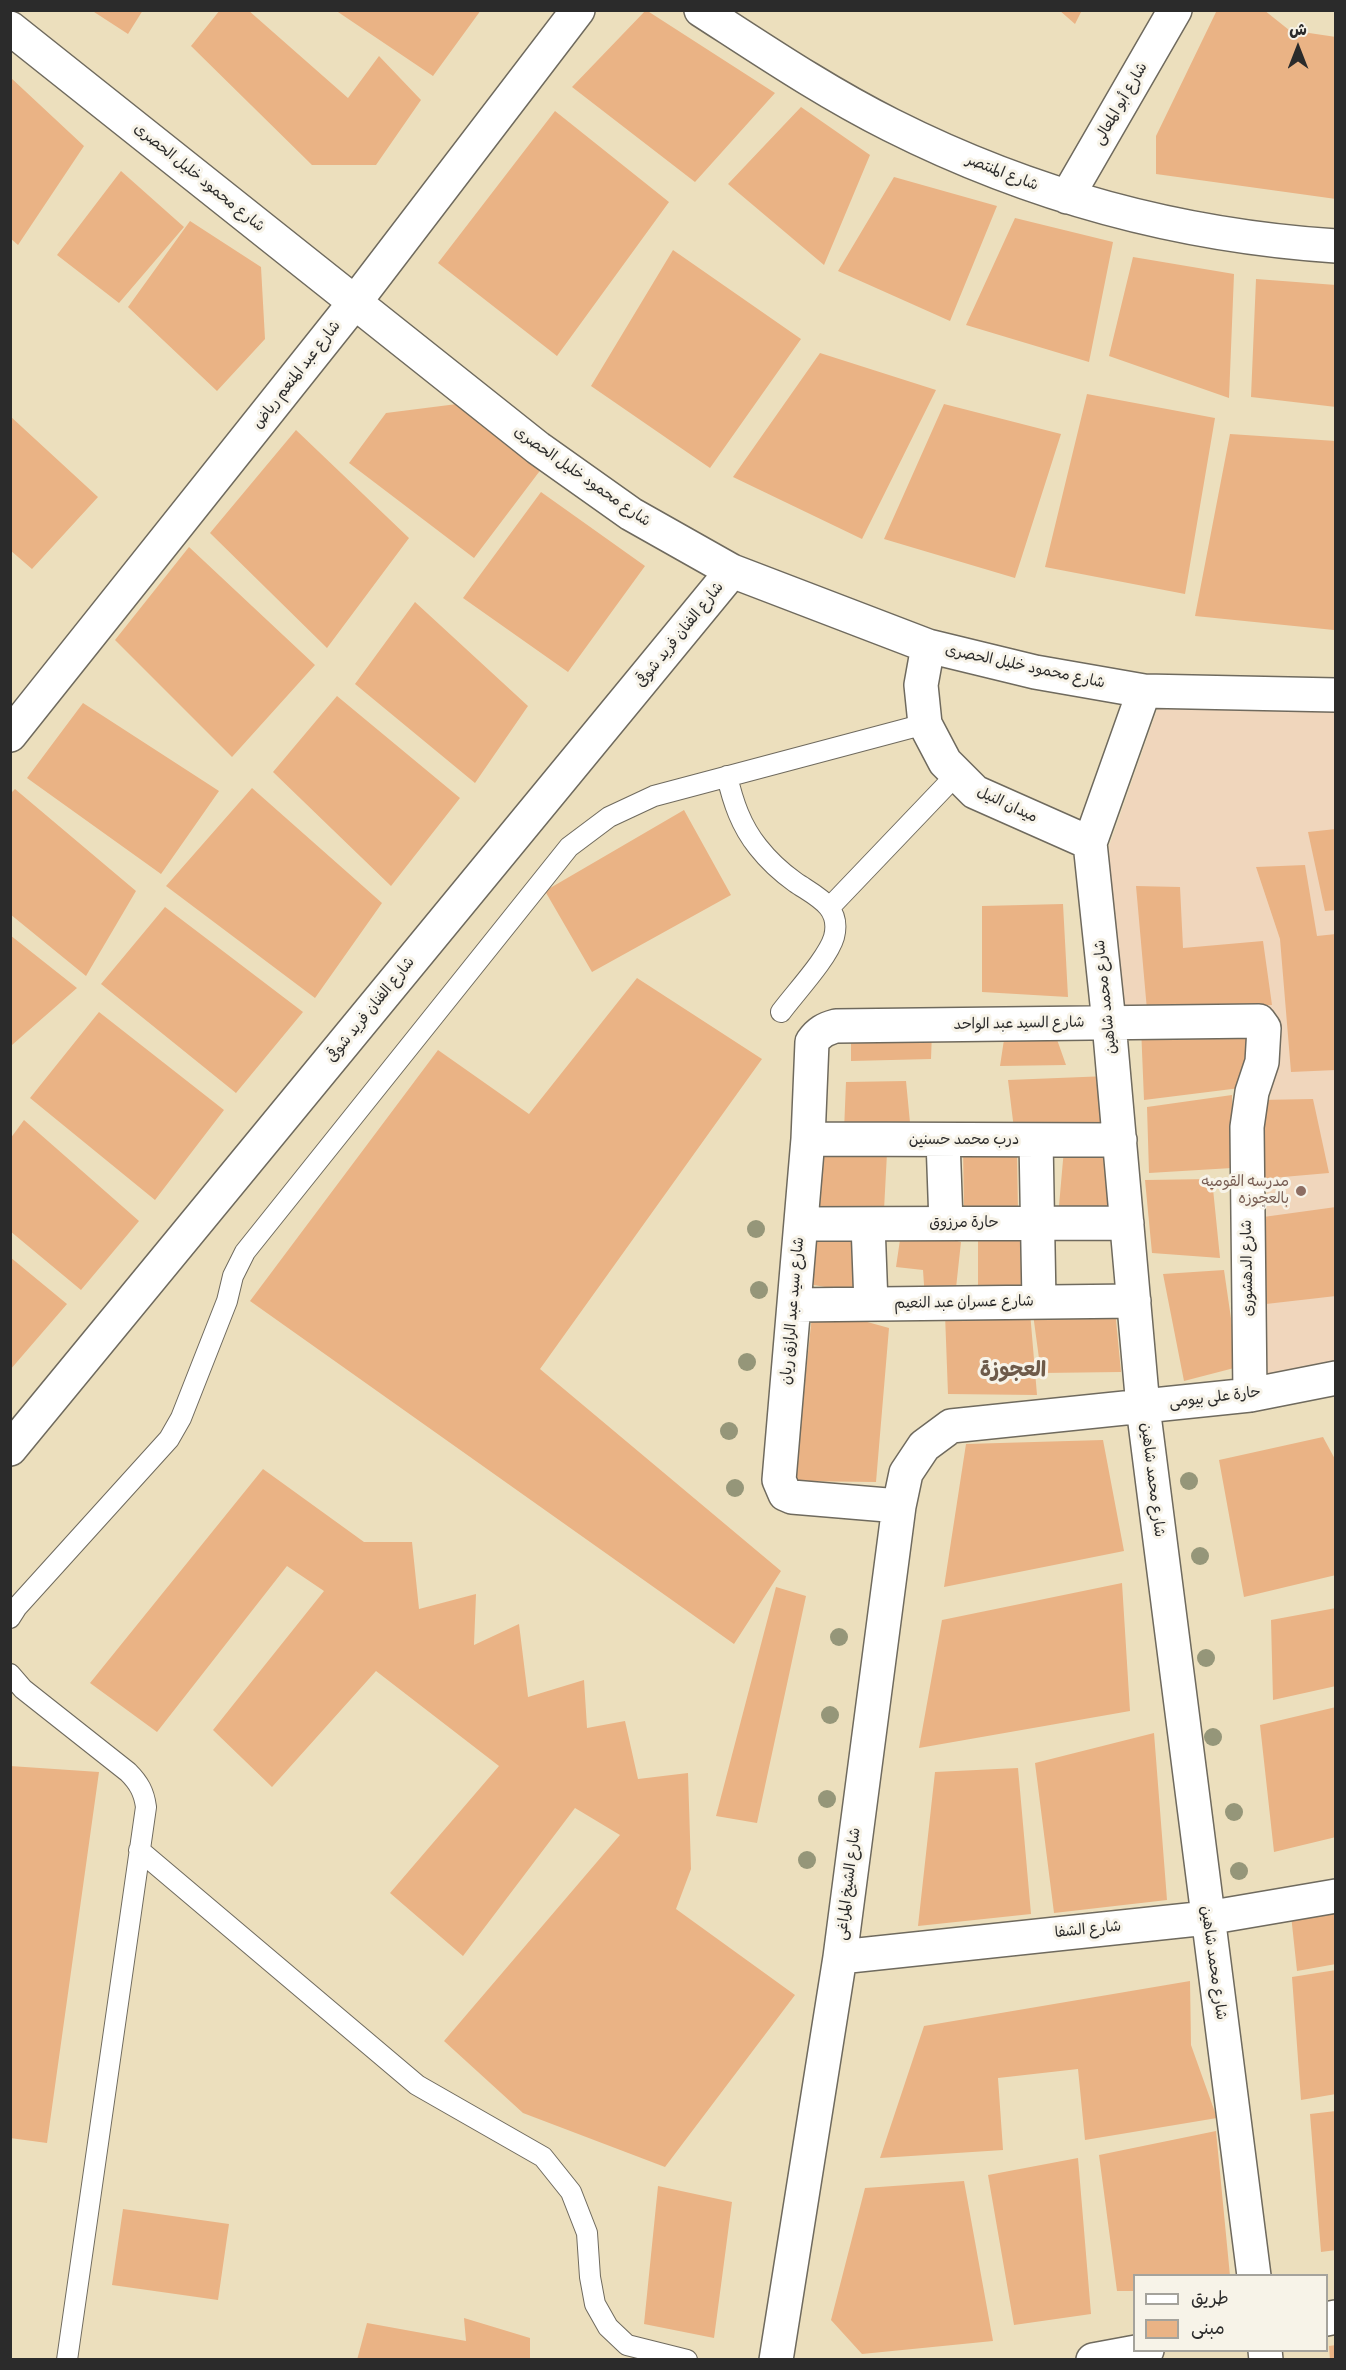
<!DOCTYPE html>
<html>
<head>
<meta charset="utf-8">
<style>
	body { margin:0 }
	#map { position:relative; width:1346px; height:2370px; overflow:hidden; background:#ecdfbd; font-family:Pangolin,"Playpen Sans Arabic",sans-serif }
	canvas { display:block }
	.frame { position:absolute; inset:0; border:12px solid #2b2b2b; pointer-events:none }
	.legend { position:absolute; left:1133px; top:2274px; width:195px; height:78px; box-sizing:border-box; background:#f7f3e8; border:2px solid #a5a39c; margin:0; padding:8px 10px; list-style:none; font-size:18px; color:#2b2b2b }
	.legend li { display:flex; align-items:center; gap:12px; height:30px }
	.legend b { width:30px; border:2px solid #a5a39c }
	.north { position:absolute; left:1268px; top:18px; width:60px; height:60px; -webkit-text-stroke:4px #f7f3e8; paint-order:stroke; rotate:0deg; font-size:16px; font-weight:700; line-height:24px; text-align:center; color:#2b2b2b }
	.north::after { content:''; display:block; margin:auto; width:21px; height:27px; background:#2b2b2b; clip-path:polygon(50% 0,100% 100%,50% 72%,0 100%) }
</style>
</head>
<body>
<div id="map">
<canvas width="1346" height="2370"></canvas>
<div class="frame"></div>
<ul class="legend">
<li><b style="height:8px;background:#fff"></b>طريق</li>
<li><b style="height:16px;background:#eab385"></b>مبنى</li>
</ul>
<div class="north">ش</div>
</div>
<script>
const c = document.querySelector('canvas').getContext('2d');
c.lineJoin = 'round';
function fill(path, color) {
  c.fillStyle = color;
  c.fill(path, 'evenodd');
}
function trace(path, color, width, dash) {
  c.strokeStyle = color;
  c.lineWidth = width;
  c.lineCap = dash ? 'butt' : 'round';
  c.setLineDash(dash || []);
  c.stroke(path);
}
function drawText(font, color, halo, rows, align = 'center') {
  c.font = font + ' Pangolin,"Playpen Sans Arabic",sans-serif';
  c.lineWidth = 6;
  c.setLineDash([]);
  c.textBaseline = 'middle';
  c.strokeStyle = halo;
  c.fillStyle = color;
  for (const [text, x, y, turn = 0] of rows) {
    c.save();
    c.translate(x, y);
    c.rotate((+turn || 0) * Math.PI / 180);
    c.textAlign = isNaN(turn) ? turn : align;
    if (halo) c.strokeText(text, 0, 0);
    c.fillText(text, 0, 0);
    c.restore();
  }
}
fill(new Path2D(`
	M1335,706V1367L1261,1382L1273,1013L1119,1014L1109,847L1158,707Z`), '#f0d6bc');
fill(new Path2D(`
	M91,10H143L128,34Z
	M220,10H248L348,98L379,56L421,100L376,165H312L191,46Z
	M335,10H481L433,76Z
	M646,10L775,93L695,182L572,87Z
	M1059,10H1082L1075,24Z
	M1217,10H1264L1289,30L1336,37V199L1156,174V136Z
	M10,77L84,146L18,245L10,238Z
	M801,107L870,155L824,265L728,184Z
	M555,111L669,202L557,356L438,263Z
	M121,171L184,227L119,303L57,255Z
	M894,177L997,206L950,321L838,271Z
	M1015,218L1113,242L1089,362L966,325Z
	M190,221L261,267L265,339L217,391L128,307Z
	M673,250L801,339L710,468L591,386Z
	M1133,257L1234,274L1229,398L1109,356Z
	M1256,279L1336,285V407L1251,397Z
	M820,353L936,390L862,539L733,477Z
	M1087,394L1215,418L1185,594L1045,567Z
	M457,404L542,468L474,558L349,463L386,413Z
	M944,404L1061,434L1015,578L884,539Z
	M10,416L98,497L32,569L10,550Z
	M296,430L409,538L327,648L210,533Z
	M1230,434L1336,441L1334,630L1195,616Z
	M541,492L645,566L568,672L463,598Z
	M189,547L315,665L232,757L115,640Z
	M415,602L528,706L475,783L355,684Z
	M337,696L460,798L391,886L273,772Z
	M83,703L219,791L161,874L27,778Z
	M252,788L382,903L315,998L166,886Z
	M15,789L136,891L86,976L10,914V794Z
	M684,810L731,895L592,972L545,891Z
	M1336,829V910L1325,911L1308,832Z
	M1305,865L1317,936L1336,934V1070L1291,1072L1280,939L1256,867Z
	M1136,886L1180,887L1183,948L1263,941L1272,1005L1147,1010Z
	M1063,904L1068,997L982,992V906Z
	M165,907L303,1012L236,1093L101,984Z
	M10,935L77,988L12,1045L10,1044Z
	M637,978L762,1059L540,1369L781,1571L734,1644L250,1301L438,1050L529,1114Z
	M99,1012L224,1110L155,1200L30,1098Z
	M1247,1025L1248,1087L1144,1100L1141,1027Z
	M851,1031H932L931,1059L851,1061Z
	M1054,1031L1066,1065L1000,1066L1005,1033Z
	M1108,1076L1105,1129H1014L1008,1080Z
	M906,1081L911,1133L844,1131L846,1082Z
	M1232,1095V1168L1149,1173L1147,1107Z
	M1313,1099L1329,1173L1260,1179L1258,1100Z
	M24,1120L139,1221L81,1290L10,1231V1139Z
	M963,1148L1017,1153L1018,1211L964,1209Z
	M1064,1149L1111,1150L1113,1212L1058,1217Z
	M822,1150L887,1153L884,1210L819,1214Z
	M1212,1179L1220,1258L1152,1253L1145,1180Z
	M1336,1207V1296L1266,1304L1256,1218Z
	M1030,1228L1029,1288H978V1230Z
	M918,1230L961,1242L956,1288L925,1300L923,1270L896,1267L901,1233Z
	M806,1233H858L854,1292L802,1283Z
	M10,1257L67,1304L10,1370Z
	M1224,1270L1238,1367L1184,1381L1163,1274Z
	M813,1307L889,1328L876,1482L794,1481Z
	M1115,1310L1121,1372L1041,1373L1033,1314Z
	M1030,1312L1037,1395L948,1394L945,1314Z
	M1323,1437L1336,1461V1575L1244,1597L1219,1460Z
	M1103,1440L1124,1551L944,1587L966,1444Z
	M263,1469L364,1542H412L419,1609L476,1594L474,1645L519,1624L528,1697L584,1680L587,1728L625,1721L638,1779L688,1773L691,1869L676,1909L795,1995L665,2167L523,2113L444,2041L620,1835L575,1808L463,1956L390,1893L499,1766L376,1671L272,1787L213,1730L324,1591L287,1566L157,1732L90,1683Z
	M1122,1583L1130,1711L919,1748L942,1620Z
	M776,1587L806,1596L757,1823L716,1816Z
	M1336,1608V1686L1273,1700L1271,1620Z
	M1336,1707V1837L1274,1852L1260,1725Z
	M1154,1733L1167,1900L1054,1913L1035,1763Z
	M10,1766L99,1772L47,2143L10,2138Z
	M1018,1768L1031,1914L918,1926L935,1772Z
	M1336,1909V1964L1297,1971L1291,1915Z
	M1336,1970V2094L1301,2100L1292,1977Z
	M1190,1981L1191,2045L1217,2118L1085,2140L1078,2069L998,2078L1003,2150L880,2158L924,2026Z
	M1336,2111V2250L1321,2252L1310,2114Z
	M1216,2131L1230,2276H1134V2291H1117L1099,2155Z
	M1078,2158L1091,2314L1014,2325L988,2175Z
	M964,2181L993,2341L862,2354L831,2320L865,2188Z
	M658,2186L732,2202L714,2338L644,2324Z
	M123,2209L229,2224L218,2300L112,2285Z
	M464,2318L530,2338V2360H357L367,2323L466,2341Z
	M1336,2345V2360H1330L1329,2346Z`), '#eab385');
const service = new Path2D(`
	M727,776C733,802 741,826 758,847C769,861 781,872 795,882C815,896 842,906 834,937C828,958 795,993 781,1012
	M830,907L957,774
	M10,1618L17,1607L169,1439L181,1418L227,1301L233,1276L245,1252L569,847L609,817L654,796L925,724
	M10,1674L23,1689L128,1772C139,1783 144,1792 146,1807L67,2360
	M139,1850L417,2085L543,2157L571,2192L587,2233L590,2277L595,2304L608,2327L627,2345L687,2360`);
const minor = new Path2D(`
	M701,10C763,50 825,92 891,125C1030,195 1181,236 1336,246
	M10,28L538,448L631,514L732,571L928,646L1035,672L1144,691L1336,695
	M1067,197L1175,10
	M928,646L921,685L925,724L945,762L975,792L1090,843
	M1144,691L1090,843L1109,1023L1143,1407L1254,2276
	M10,735L355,302L578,10
	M808,1139L1120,1140
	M943,1140L946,1223
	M1036,1140L1039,1302
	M801,1224L1127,1223
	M868,1224L871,1304
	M794,1305L1134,1301
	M10,1449L732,571
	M899,1506L792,1497L785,1494L779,1480L808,1139L812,1042C819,1032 825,1029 836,1026L1259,1021L1264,1028L1262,1062L1252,1092L1247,1127L1250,1395
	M840,1957L1207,1918L1336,1896
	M1326,2319L1336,2317
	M1265,2350L1266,2360
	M776,2360L840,1957L899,1506L906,1473L924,1446L951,1426L1250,1395L1336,1378
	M1093,2360L1147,2350`);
trace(service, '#6f6a5e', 22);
trace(minor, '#6f6a5e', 36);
trace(service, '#fff', 20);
trace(minor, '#fff', 33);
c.fillStyle = '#959679';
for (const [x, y] of [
	[756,1229],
	[759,1290],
	[747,1362],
	[729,1431],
	[1189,1481],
	[735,1488],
	[1200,1556],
	[839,1637],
	[1206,1658],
	[830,1715],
	[1213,1737],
	[827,1799],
	[1234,1812],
	[807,1860],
	[1239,1871]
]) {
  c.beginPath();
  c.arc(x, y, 9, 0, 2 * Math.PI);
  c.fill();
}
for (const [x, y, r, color] of [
	[1301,1191,6,"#8d6e63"]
]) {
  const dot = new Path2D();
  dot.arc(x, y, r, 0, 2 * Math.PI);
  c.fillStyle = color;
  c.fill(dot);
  trace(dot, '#f7f3e8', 2);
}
drawText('15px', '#2b2b2b', '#f7f3e8', [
	["شارع أبو المعالى",1121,104,-60],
	["شارع المنتصر",1002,173,21],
	["شارع محمود خليل الحصرى",199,178,39],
	["شارع عبد المنعم رياض",297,375,-52],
	["شارع محمود خليل الحصرى",582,477,35],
	["شارع الفنان فريد شوقى",680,635,-51],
	["شارع محمود خليل الحصرى",1025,667,12],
	["ميدان النيل",1007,805,25],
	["شارع محمد شاهين",1106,997,-96],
	["شارع الفنان فريد شوقى",371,1010,-51],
	["شارع السيد عبد الواحد",1019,1024,-1],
	["درب محمد حسنين",964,1140],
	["حارة مرزوق",964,1223],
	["شارع الدهشورى",1248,1268,-91],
	["شارع عسران عبد النعيم",964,1303,-1],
	["شارع سيد عبد الرازق ريان",793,1311,-85],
	["حارة على بيومى",1215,1398,-7],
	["شارع محمد شاهين",1152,1480,83],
	["شارع الشيخ المراغى",849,1884,-83],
	["شارع الشفا",1088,1930,-6],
	["شارع محمد شاهين",1213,1963,82]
]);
drawText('15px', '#785e54', '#f7f3e8', [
	["مدرسه القوميه",1289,1182],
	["بالعجوزه",1289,1199]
], 'right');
drawText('bold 21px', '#6e5b4a', '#f7f3e8', [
	["العجوزة",1013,1371]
]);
</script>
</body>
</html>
